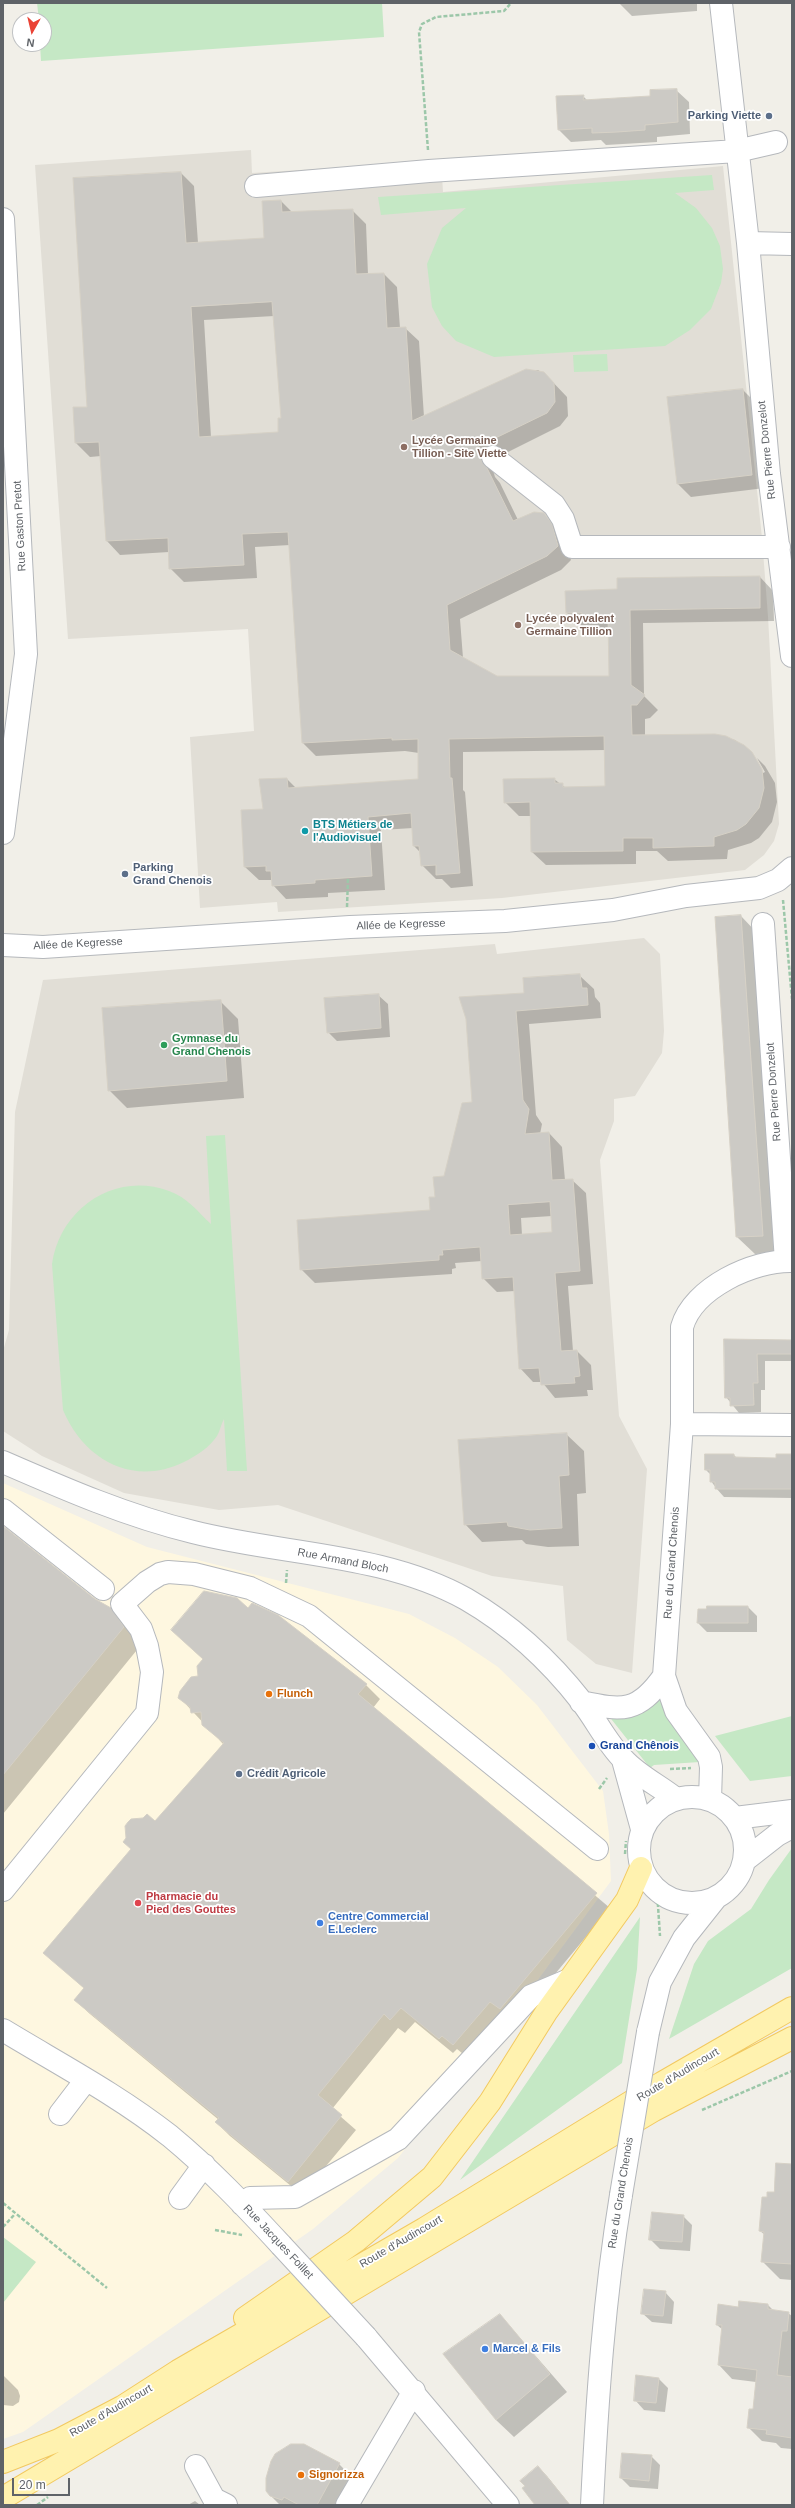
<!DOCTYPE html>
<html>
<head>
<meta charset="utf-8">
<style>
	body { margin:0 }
	#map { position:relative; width:795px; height:2508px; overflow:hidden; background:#f1efe8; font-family:Helvetica,sans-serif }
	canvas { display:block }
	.frame { position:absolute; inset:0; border:4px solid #5f6368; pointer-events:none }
	.north { position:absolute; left:12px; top:12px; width:40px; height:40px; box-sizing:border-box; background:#fff; border:1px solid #bfc1c3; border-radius:50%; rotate:188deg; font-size:11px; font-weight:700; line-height:16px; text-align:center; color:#5f6368 }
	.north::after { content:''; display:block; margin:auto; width:14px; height:18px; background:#ea4335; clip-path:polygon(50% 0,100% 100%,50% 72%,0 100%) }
	.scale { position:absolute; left:12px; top:2478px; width:58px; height:18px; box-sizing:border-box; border:2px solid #5f6368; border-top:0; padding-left:5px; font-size:12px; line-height:14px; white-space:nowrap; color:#5f6368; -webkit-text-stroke:3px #fff; paint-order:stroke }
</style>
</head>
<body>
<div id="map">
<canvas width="795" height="2508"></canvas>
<div class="frame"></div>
<div class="north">N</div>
<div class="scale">20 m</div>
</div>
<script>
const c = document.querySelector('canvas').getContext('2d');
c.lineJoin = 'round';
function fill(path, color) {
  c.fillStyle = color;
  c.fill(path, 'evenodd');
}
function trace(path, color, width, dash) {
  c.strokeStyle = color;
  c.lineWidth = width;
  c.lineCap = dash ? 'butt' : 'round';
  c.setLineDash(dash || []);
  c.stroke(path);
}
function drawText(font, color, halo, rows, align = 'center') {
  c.font = font + ' Helvetica,sans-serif';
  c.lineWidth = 3.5;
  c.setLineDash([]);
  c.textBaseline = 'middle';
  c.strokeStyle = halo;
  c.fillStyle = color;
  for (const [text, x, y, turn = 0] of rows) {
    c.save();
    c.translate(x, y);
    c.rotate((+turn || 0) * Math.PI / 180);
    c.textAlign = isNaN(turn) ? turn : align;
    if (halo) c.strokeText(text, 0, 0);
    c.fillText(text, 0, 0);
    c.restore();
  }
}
fill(new Path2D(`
	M3,1483L147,1547L409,1614L455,1638L498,1667L537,1705L603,1791L609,1834L611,1881L531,1989L398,2158L313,2229L23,2432L3,2439Z`), '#fef7e0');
fill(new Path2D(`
	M251,150L252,173L441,161L443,192L723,166L762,538L768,616L779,824L774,841L764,855L745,870L502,898L278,912L277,902L200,908L190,737L254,731L248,629L68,639L35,165Z
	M644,938L660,954L664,1031L662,1053L635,1096L614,1099V1121L600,1160L619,1416L647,1469L632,1673L596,1664L567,1640L563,1586L492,1576L278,1505L219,1510L124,1493L42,1456L3,1431V1351L9,1330L15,1112L43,980L495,944L497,954Z`), '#e1ded6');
fill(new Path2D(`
	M37,3H382L384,37L41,61L40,44H44V20H39Z
	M712,175L714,190L675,193L696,208L712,228L720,246L723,269L721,283L711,309L690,330L665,346L494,357L456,341L442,326L432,307L427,264L442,228L466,208L381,215L378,197Z
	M607,354L608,371L574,372L573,355Z
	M225,1135L247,1471H227L224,1419C221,1424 220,1431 217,1436C209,1448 196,1456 184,1462C133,1487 84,1460 63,1410L52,1264C60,1209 114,1171 169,1191C187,1197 198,1212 211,1224L206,1136Z
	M660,1697L676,1730L700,1762L654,1765L650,1768L608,1715Z
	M792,1716V1776L750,1781L715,1736Z
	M792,1848V1968L669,2039L694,1964L708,1941L751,1909L769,1880Z
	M640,1917L637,1969L622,2063L460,2180Z
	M3,2237L36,2262L3,2303Z`), '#c5e8c5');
fill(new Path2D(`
	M619,3H697V11L632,16Z
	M676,90L689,102L690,134L657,137V142L606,145L601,140L571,142L559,130L583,96L588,101L651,97Z
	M181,173L194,186L198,243L265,239L281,201L293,213L352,210L366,224L368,275L384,274L397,287L400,328H405L419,341L424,417L523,371L538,370L547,376L567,397L568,416L560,426L490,461L495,477L500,483L518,520L543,514L565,539L571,560L561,570L460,619L463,658L497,677H610L609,630H597L592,626H581L567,613L618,590L760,577L773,591L774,621L643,623L644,696L658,710L650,718L645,719V736L715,735L735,740L751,752L763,773L765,772L757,758L765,766L775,783L777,802L772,822L759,838L751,843L728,850L727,859L668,861L657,851H636V864L546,865L532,852V816H519L505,802L554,779L566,788L606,787V750L463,752V790L465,792L473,886L451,888L442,879H436L422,865L421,853L414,846L413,828L381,830L385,890L328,893V897L286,899L273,885L272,880H259L245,867L264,810L287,779L296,788L419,780V753L405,751L316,756L303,743L290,545L255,547L257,578L184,582L170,568L169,552L120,555L107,541L101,456L90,457L76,443L74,408H88ZM274,316L282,419L280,433L211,437L204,320Z
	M743,390L756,403L765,488L691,497L678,484Z
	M741,916L758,934L780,1253L755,1254L737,1237Z
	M580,976L594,989L595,997L600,1003L601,1018L529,1024L536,1115L542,1124L540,1134L549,1133L562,1147L565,1180H572L586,1193L593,1284L568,1286L573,1351H577L591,1365L593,1390H587L588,1396L555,1398L542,1382H533L520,1368L515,1291L497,1292L483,1278L482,1261L455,1263L456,1268L452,1269V1274L315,1283L301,1269L431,1211L473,1103L467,1019L525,994ZM552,1216L553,1233L522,1235L521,1218Z
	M378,995L388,1004L390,1037L337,1041L328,1032Z
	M220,1001L238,1019L244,1098L127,1108L109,1090Z
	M725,1340L792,1341V1361H765V1390H761V1412L739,1413L726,1397Z
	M566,1434L584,1451L586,1493L577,1494L579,1546L548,1547L526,1544L522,1540L482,1542L465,1524Z
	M734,1455L737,1458L777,1459L792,1455V1498L724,1497L716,1488L711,1481V1475L706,1470Z
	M3,1527L95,1600L110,1609L128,1627L141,1645L3,1814Z
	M748,1607L757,1616V1632H707L698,1623Z
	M248,1610L366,1685L380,1699L373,1708L610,1908L515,2022L468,2058L457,2049L453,2053L415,2022L405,2033L398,2028L332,2109L356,2130L302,2195L230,2136L216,2122L219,2120L90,2014L75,2000L85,1989L45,1953L223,1744L180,1698L199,1677L204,1660L172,1630Z
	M792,2165V2280L780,2279L762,2261L765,2235L760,2231L768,2198L774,2194Z
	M683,2216L692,2225L690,2251L660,2249L651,2240Z
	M665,2292L674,2302L672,2324L652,2322L642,2313Z
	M768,2305L774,2311L788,2313L792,2316V2449L781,2448L776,2443L762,2441L748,2427L754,2410L756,2382L732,2379L719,2365L723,2330L717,2325L739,2308Z
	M500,2315L567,2392L514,2437L496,2420Z
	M3,2375L18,2390L20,2396L19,2402L13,2406L3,2405Z
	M659,2379L668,2388L665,2412L644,2410L635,2400Z
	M310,2448L339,2464L353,2478L338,2505H280L271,2496Z
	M651,2456L660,2465L658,2489L630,2487L621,2478Z
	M538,2467L547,2476L570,2505H537L526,2486Z
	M195,2501L200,2505H188Z`), '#0003');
const building = new Path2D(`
	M677,89L678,122L645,125V130L617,132L592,133V128L558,130L556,96L584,95L583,100L650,96V90Z
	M181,172L186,243L264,238L262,201L281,200L282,212L353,209L356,274L384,273L387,328L406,327L412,421L526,369L544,372L554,383L555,402L547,413L477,447L482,462L487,468L513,521L534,512L544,513L552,524L558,546L547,556L447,605L450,650L497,676H609L608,616L582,617V613H566L565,591L617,589V578L760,576V608L630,610L631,685L645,695L637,705H631L632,735L715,734L726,736L744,745L752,752L762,769L764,788L759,808L746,824L737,830L714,837V846L653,848V838H623V851L531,852L530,802L504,803L503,779L555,778V783H563V787L605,786L604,736L449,739L450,778H452L460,873L436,875V865L421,866L419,846H413L411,813L368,817L372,876L315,880V883L272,886L271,871H266V866L244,867L241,810L263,809L259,779L287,778L288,788L418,779V739L392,740V738L302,743L288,532L242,534L244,565L169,569L168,538L106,541L99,442L75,443L73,407H87L73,178ZM272,302L281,418H278V432L199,437L191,307Z
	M743,389L752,475L677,484L667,397Z
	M741,915L763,1236L736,1237L715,917Z
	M580,974L582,988H587L588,1005L516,1011L523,1100L529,1109L525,1134L549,1132L552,1180L573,1179L580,1271L555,1273L561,1351L577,1350L580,1376L574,1377L575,1383L541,1385L539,1368L519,1369L513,1277L482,1279L480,1247L442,1250L443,1255H439V1260L300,1270L297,1220L430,1210L429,1197H435L433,1177L444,1176L462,1103L472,1102L466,1019L459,997L524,993L523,978ZM550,1202L552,1232L510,1235L508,1205Z
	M379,994L381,1028L327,1033L324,998Z
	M221,1000L227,1081L108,1091L102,1008Z
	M724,1339L792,1340V1354H757L758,1383H753L754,1405L730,1406V1398H725Z
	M567,1433L569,1475L559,1476L562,1528L530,1530L508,1526L507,1522L464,1525L458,1440Z
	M705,1454H734V1457L776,1458V1454H792V1489H715V1482H710V1470H705Z
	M3,1526L95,1599L111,1608L124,1627L3,1775Z
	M204,1591L237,1598L248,1608L252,1603L278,1615L367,1684L358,1694L597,1893L500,2009L490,2002L453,2045L442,2036L439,2039L401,2008L390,2020L384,2014L318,2095L342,2115L288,2182L215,2122L219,2118L74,2000L84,1988L43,1953L131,1849L123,1842L126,1838L125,1826L128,1822L131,1819L143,1818L147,1814L155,1821L224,1743L202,1725L201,1712L191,1713L190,1707L178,1698L180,1691L191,1677L198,1676L197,1666L203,1659L171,1630Z
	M707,1606H748V1623H697L698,1609H706Z
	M776,2163L792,2164V2264L761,2262L764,2232L759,2231L762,2197H767V2192H774Z
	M652,2212L684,2215L682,2242L649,2240Z
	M644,2289L666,2291L663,2316L641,2314Z
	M739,2301L768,2304V2309L789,2312L787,2331H782L777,2375L792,2377V2438L766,2434L767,2430L747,2428L749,2409H753L757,2370L718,2365L722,2325H716L718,2304L738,2307Z
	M500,2314L550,2374L496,2420L443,2354Z
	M636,2375L659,2378L656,2403L634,2401Z
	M291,2444H304L340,2463L317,2505H299L284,2497L282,2500L270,2496L266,2491V2478L271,2461L275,2454Z
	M622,2453L652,2455L649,2481L620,2478Z
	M538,2466L557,2489L570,2505H535L522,2488L525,2486L520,2481Z`);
fill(building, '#cccac5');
trace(building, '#d6d1c6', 1);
const minor = new Path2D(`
	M721,3L748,243L769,474L792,656
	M256,186L429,171L737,151L776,142
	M3,219L26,654L3,833
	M748,243L792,244
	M493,457L554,505L563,519L572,547H779
	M763,924L786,1261
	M3,945L43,947L350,927L505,921L613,910L686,896L759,888L778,880L792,868
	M682,1424L792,1425
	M3,1462C65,1489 127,1516 193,1532C283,1555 383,1553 466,1599C511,1625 550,1661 582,1702C596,1720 607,1743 623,1759C637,1775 660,1786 676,1799
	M3,1510L103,1589
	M581,1702C623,1711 638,1713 664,1676
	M623,1760L642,1829
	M639 1850a53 53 0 1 1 106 0a53 53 0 1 1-106 0Z
	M710,1800L711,1767L709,1757L676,1711L664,1676L682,1424V1327C693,1288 753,1260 792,1261
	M735,1818L792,1811
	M745,1860L777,1835L792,1827
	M3,1890L147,1713L152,1672L147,1646L141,1629L122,1604L147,1582L160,1574L168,1572L194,1574L250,1588L309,1616L597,1849
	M3,2030C59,2064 118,2095 170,2136C210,2169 246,2207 281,2245
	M648,2032L660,1982L684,1938L715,1899
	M60,2114L86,2080
	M180,2198L204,2165
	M242,2204L250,2198L295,2197L398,2139L531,1996L569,1980
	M366,2337L508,2505
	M196,2466L214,2499L226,2505
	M347,2505L414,2391
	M592,2505C597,2401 604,2298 621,2195`);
const major = new Path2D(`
	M245,2318L356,2241L432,2177L490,2102L547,2011L627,1900L641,1868
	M3,2462L59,2440L122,2407L178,2371L424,2229L662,2083L792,2008
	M3,2498L654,2110L792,2038`);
trace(minor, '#b5b8bc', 24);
trace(major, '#f2c960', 24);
trace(new Path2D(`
	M428,150L419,32L422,24L436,17L504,11L511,3
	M783,900L792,999
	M347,907L348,878
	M286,1583L287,1570
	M670,1769L691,1768
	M599,1789L607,1778
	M625,1854L626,1841
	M657,1891L660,1936
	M702,2110L792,2071
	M3,2203L107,2288
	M3,2227L15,2214
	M215,2230L242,2235
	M37,2505L48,2497`), '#9cc7a9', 2.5, [4, 2]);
trace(minor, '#fff', 22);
trace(major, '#fff2af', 22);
const minorBridge = new Path2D(`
	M621,2195L648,2032
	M281,2245L366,2337`);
trace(minorBridge, '#b5b8bc', 24, []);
trace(minorBridge, '#fff', 22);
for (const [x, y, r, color] of [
	[769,116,4,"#5c6f8a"],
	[404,447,4,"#8d6e63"],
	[518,625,4,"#8d6e63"],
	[305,831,4,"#0f9aa8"],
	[125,874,4,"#5c6f8a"],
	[164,1045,4,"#2e9e5b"],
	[269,1694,4,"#e8710a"],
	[592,1746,4,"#1a4fb4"],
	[239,1774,4,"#5c6f8a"],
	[138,1903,4,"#e0444e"],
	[320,1923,4,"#3f7fe0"],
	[485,2349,4,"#3f7fe0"],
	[301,2475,4,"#e8710a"]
]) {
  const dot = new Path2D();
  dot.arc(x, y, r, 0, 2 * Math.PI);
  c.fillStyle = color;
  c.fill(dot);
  trace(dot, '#fff', 1.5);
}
drawText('bold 11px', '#4e5e75', '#fff', [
	["Parking Viette",761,116,"right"],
	["Parking",133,868],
	["Grand Chenois",133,881],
	["Crédit Agricole",247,1774]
], 'left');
drawText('bold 11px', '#785e54', '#fff', [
	["Lycée Germaine",412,441],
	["Tillion - Site Viette",412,454],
	["Lycée polyvalent",526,619],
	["Germaine Tillion",526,632]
], 'left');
drawText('11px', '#5f6368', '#fff', [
	["Rue Pierre Donzelot",767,450,-96],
	["Rue Gaston Pretot",20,526,-93],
	["Allée de Kegresse",401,925,-2],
	["Allée de Kegresse",78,944,-3],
	["Rue Pierre Donzelot",774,1092,-94],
	["Rue Armand Bloch",343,1561,11],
	["Rue du Grand Chenois",672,1563,-86],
	["Route d'Audincourt",678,2075,-31],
	["Rue du Grand Chenois",621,2193,-81],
	["Rue Jacques Foillet",278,2242,47],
	["Route d'Audincourt",401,2242,-30],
	["Route d'Audincourt",111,2411,-30]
]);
drawText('bold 11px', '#0d838f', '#fff', [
	["BTS Métiers de",313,825],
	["l'Audiovisuel",313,838]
], 'left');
drawText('bold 11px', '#27864d', '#fff', [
	["Gymnase du",172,1039],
	["Grand Chenois",172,1052]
], 'left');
drawText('bold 11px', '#c56008', '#fff', [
	["Flunch",277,1694],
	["Signorizza",309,2475]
], 'left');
drawText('bold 11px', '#164399', '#fff', [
	["Grand Chênois",600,1746]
], 'left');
drawText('bold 11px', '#be3a42', '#fff', [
	["Pharmacie du",146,1897],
	["Pied des Gouttes",146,1910]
], 'left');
drawText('bold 11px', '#366cbe', '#fff', [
	["Centre Commercial",328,1917],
	["E.Leclerc",328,1930],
	["Marcel & Fils",493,2349]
], 'left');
</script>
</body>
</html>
